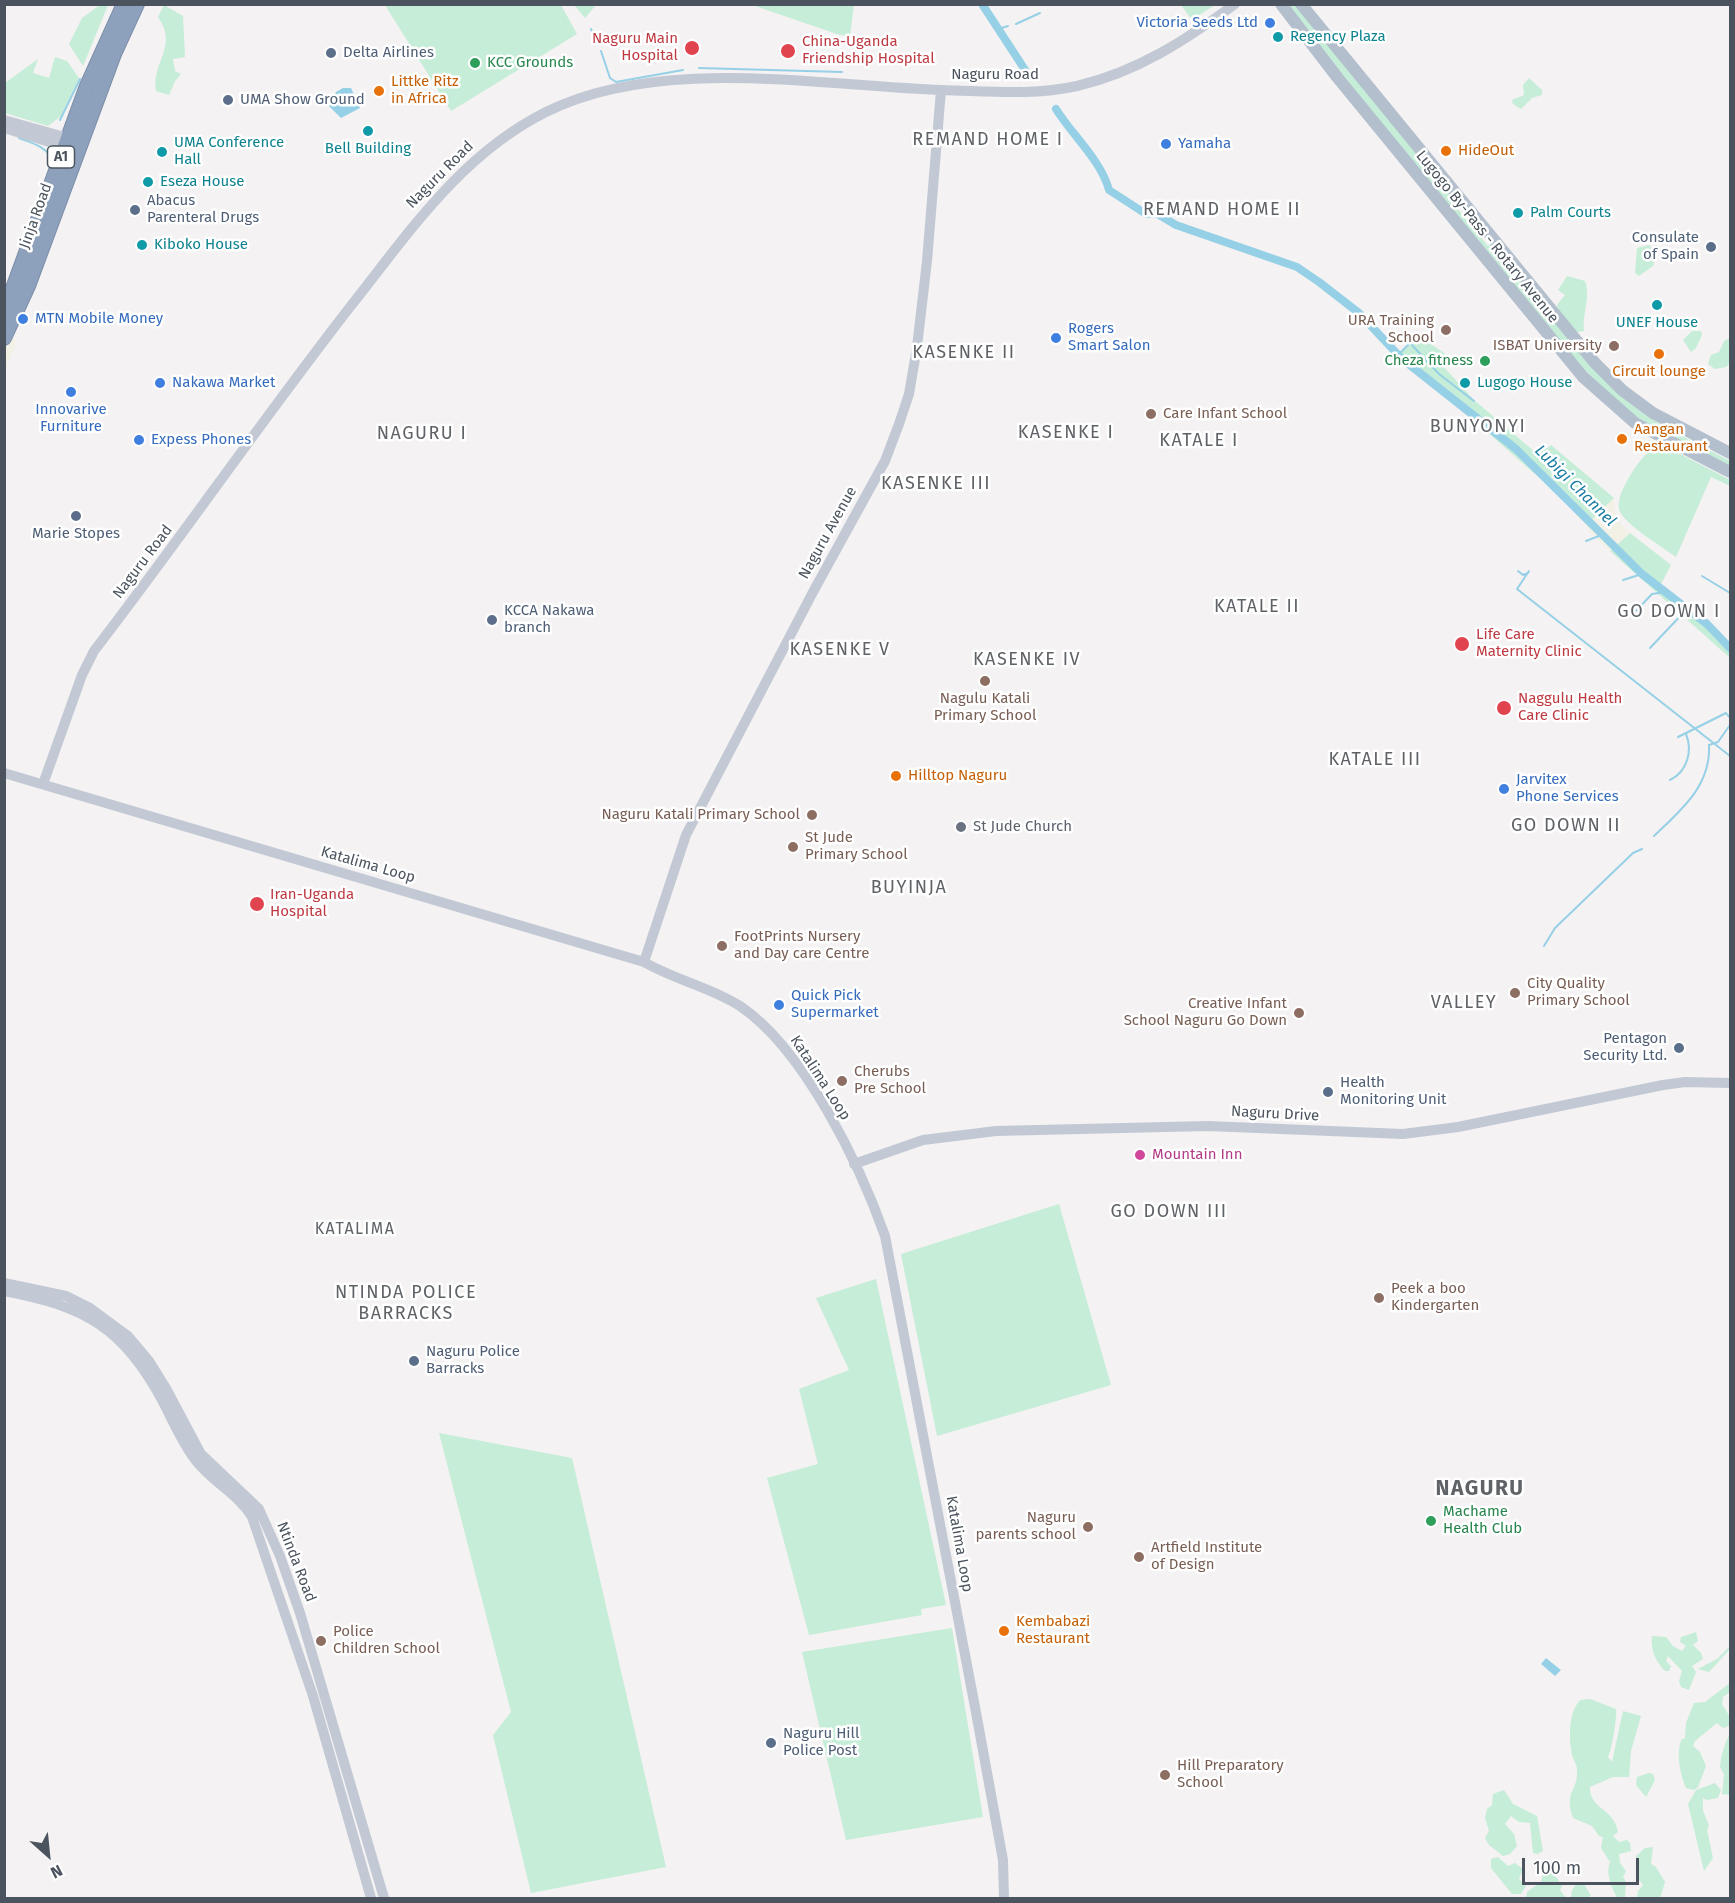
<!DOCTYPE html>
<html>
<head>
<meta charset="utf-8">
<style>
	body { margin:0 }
	#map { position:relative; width:1735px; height:1903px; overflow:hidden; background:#f4f2f2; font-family:"Fira Sans",sans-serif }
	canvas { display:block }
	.frame { position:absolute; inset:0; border:6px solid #4b545e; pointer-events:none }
	.north { position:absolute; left:18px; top:1825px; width:60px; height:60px; -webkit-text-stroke:4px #fff; paint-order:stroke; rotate:153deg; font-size:16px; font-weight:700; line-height:24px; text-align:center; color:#4b545e }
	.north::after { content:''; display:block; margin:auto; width:21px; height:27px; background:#4b545e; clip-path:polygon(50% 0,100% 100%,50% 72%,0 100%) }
	.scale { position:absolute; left:1522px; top:1858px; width:117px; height:27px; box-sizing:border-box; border:3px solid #4b545e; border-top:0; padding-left:8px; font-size:18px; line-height:21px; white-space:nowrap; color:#4b545e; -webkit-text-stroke:4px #fff; paint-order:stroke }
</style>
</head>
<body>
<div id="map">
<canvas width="1735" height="1903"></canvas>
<div class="frame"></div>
<div class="north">N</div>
<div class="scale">100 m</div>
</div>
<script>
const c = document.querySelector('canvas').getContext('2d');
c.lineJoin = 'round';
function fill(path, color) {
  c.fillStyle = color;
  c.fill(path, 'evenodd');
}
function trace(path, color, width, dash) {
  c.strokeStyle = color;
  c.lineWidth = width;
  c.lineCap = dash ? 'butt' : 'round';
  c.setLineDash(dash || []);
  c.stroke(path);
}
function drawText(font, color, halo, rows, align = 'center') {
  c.font = font + ' "Fira Sans",sans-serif';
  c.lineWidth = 5;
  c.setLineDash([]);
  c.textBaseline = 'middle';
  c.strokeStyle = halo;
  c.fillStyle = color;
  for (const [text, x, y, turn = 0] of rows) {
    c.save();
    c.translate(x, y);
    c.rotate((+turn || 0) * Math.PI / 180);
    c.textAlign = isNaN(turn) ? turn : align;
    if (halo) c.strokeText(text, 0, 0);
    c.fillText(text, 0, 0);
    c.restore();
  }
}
fill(new Path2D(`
	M100,5H108L83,66L69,44L82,18Z
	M164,5L183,16L185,57L173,59L175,71L181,74L175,81L169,95L156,91C151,62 179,47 158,17Z
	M385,5H561L577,34L451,111Z
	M574,5H596L585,18Z
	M752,5H854L850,36L840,35Z
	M1181,5H1215L1192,20Z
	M1285,5H1295L1460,206L1457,208L1488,246L1492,244L1613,389L1660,424L1659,430L1657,431L1618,404L1578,364Z
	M55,57L67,61L79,78L61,116L48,126L5,113V83L38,59L33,73L49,78Z
	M1529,78L1542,90V95L1532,98L1521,109L1513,104L1512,100L1524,95L1523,85Z
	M1649,245L1657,253L1653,266L1639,276L1635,273L1637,248Z
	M1567,276L1585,281C1591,297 1582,314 1584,331L1577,332L1563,321L1557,305L1565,295L1558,290Z
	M1692,331H1701L1702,335L1696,348L1691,352L1683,340Z
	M1416,334L1447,355L1442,365L1474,400L1535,452L1542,446L1548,448L1551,445L1614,498L1587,525L1545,483L1399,354L1411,344Z
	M1730,338V363L1726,367L1715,369L1708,364L1711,355L1719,352L1724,341Z
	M1670,430L1730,461V468L1669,434Z
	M1659,443L1730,480V486L1711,477L1676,557C1663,547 1623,524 1619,509C1617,498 1625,484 1631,474C1638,463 1648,450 1659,443Z
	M1630,533L1671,565L1661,584L1724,638L1730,647V658L1610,551Z
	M1059,1204L1111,1385L937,1436L901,1254Z
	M876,1279L946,1605L921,1609L922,1615L809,1635L767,1478L818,1464L799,1389L849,1370L816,1298Z
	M439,1433L572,1458L666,1867L531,1893L493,1735L511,1712Z
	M952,1628L983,1817L846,1840L802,1652Z
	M1696,1632L1698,1641L1693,1645L1701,1653L1703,1659L1692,1666L1696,1672L1689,1690L1681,1687L1679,1681L1682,1671L1668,1656L1666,1661L1671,1666L1669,1671H1665C1656,1662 1650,1649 1652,1636L1666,1637L1673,1646L1682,1651L1686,1646L1680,1642L1681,1637Z
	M1730,1646V1649L1709,1672L1698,1669L1717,1659Z
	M1730,1683V1692L1723,1697L1722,1704L1730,1717V1726L1723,1728L1717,1723L1695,1741L1693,1746L1700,1752L1706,1766L1698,1787L1694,1790L1686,1788C1680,1774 1676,1755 1681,1740L1685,1738L1686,1723L1694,1703L1705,1702Z
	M1590,1699L1616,1709C1617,1718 1612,1749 1608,1757L1612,1762L1623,1711L1641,1716L1631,1751L1629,1777H1613L1590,1787C1589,1809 1614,1808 1618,1832L1613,1836L1619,1842L1627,1840L1630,1843L1631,1851L1619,1854L1620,1863L1626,1871L1623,1877L1626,1882L1625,1898H1617C1612,1887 1605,1874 1610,1862L1601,1848L1603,1837L1599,1836L1592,1826L1573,1818C1564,1791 1577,1792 1577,1773C1578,1766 1574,1761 1572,1755C1569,1737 1568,1714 1580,1700Z
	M1730,1734V1795L1722,1794L1724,1774L1720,1767C1721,1756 1724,1744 1730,1734Z
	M1649,1773L1653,1774L1655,1780L1646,1797L1636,1785L1637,1777Z
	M1715,1783L1721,1790L1718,1798L1707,1800L1703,1798V1811L1709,1825L1707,1830L1713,1858L1704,1871L1688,1804L1696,1790Z
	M1504,1790L1513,1804L1537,1816L1543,1851L1538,1854L1533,1853L1530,1823L1519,1822L1511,1816L1505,1824L1514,1834L1517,1846L1510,1854L1503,1856L1489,1845L1485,1838L1489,1831L1485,1818L1487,1809L1492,1805L1493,1794Z
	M1653,1847L1651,1864L1656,1867L1665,1882L1660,1898H1637L1638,1891L1643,1885L1637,1877L1636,1856L1645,1848Z
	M1498,1857L1508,1866L1515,1863L1523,1869L1519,1879L1526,1886L1521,1894H1512L1491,1868V1859Z
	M1550,1872L1557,1878L1562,1886L1560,1890L1566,1898H1526L1527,1892L1541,1882L1543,1875Z
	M1584,1884L1591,1896L1585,1898L1571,1897L1572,1890L1576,1885Z`), '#c5edd7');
fill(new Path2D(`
	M11,332L16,343L5,371L4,350Z
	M1614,498C1614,514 1617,523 1630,533L1610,551L1590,532L1587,525Z`), '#f3f0e5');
fill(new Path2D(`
	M343,88H351L360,108L341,118L329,106L336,92Z
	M1546,1658L1561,1670L1555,1676L1541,1664Z`), '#96d0e6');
trace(new Path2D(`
	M1016,24L1040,13
	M591,29L598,44
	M998,29L1008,26
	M601,51L610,78L616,82L683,70
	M699,68L842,72
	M60,120L80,79
	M19,138C31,143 43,145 51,157L50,170
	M1411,342L1416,334
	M1401,358L1399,354L1410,343L1439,374L1474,401
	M1586,541L1604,534
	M1518,571L1523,575L1528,573
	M1529,571L1517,589L1730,756
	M1702,576L1730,593
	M1623,580L1642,574
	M1634,613L1652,594L1666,592
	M1650,648L1686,610
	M1678,737L1726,713L1730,718
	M1670,780C1687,772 1693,751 1686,734
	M1654,836C1681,810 1711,786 1709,745L1718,742L1730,725
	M1544,946L1555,928L1633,853L1642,849`), '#96d0e6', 2);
trace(new Path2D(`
	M982,4L1029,76
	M1056,109C1072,135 1101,160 1109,190L1146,214L1156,213L1176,225L1297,267L1319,282L1359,313L1401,358L1516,449L1642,574L1707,624L1730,648`), '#96d0e6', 8);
const highway = new Path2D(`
	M4,313L87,86L124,4
	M4,338L28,286L114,54L137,4`);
trace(highway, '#798ca8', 16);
trace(new Path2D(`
	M4,120L68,138L73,137
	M4,128L59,145L68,152
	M4,773L644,962C675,980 710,987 740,1006C804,1049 860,1165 885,1236L975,1707L1003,1860L1004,1898
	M43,784L82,675L94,651C181,538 262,420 350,307C408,234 460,155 546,112C660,55 819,86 942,90C987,91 1032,96 1077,86C1137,72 1186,40 1235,4
	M644,962L686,835L813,592L885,461L899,424L909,394L917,347L927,261L941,90
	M854,1164L923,1140L996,1131L1208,1126L1403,1134L1458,1127L1663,1085L1685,1082L1730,1083
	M4,1283L66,1296L90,1308L128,1336L149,1361L167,1390L201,1454L259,1509L280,1556L300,1613L384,1898
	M4,1291C85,1306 124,1328 163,1402C173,1421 183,1445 197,1462C214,1483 238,1494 252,1517L313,1696L371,1898`), '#c2c9d4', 10);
trace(new Path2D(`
	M1281,4L1337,77L1583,377L1635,423L1730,472
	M1301,4L1595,363L1622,390L1653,413L1730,453`), '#b4bfce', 12);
trace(highway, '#8ea1bc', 14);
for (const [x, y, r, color] of [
	[1270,23,6,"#3f7fe0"],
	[1278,37,6,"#0f9aa8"],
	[692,48,8,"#e0444e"],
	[788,51,8,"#e0444e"],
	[331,53,6,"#5c6f8a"],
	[475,63,6,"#2e9e5b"],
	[379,91,6,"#e8710a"],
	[228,100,6,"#5c6f8a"],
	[368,131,6,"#0f9aa8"],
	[1166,144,6,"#3f7fe0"],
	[1446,151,6,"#e8710a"],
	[162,152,6,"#0f9aa8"],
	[148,182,6,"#0f9aa8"],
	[135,210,6,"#5c6f8a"],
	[1518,213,6,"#0f9aa8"],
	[142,245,6,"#0f9aa8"],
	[1711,247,6,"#5c6f8a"],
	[1657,305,6,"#0f9aa8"],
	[23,319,6,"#3f7fe0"],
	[1446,330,6,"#8d6e63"],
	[1056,338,6,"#3f7fe0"],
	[1614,346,6,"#8d6e63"],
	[1659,354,6,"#e8710a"],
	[1485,361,6,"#2e9e5b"],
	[160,383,6,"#3f7fe0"],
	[1465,383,6,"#0f9aa8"],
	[71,392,6,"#3f7fe0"],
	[1151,414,6,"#8d6e63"],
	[1622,439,6,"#e8710a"],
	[139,440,6,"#3f7fe0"],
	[76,516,6,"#5c6f8a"],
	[492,620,6,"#5c6f8a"],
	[1462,644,8,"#e0444e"],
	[985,681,6,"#8d6e63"],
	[1504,708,8,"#e0444e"],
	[896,776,6,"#e8710a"],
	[1504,789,6,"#3f7fe0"],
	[812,815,6,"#8d6e63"],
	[961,827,6,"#6b7280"],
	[793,847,6,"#8d6e63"],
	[257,904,8,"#e0444e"],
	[722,946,6,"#8d6e63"],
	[1515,993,6,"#8d6e63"],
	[779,1005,6,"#3f7fe0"],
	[1299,1013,6,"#8d6e63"],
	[1679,1048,6,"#5c6f8a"],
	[842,1081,6,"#8d6e63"],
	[1328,1092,6,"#5c6f8a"],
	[1140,1155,6,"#d1479c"],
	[1379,1298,6,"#8d6e63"],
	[414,1361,6,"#5c6f8a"],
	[1431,1521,6,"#2e9e5b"],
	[1088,1527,6,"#8d6e63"],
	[1139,1557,6,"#8d6e63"],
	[1004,1631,6,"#e8710a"],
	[321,1641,6,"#8d6e63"],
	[771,1743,6,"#5c6f8a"],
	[1165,1775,6,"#8d6e63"]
]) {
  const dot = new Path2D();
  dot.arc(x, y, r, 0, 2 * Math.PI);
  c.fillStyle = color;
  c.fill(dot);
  trace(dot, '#fff', 2);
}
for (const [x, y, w] of [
	[61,157,27]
]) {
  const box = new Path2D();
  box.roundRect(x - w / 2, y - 11, w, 22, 4.5);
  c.fillStyle = '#fff';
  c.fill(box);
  trace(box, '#4b545e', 1.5);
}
drawText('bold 14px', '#4b545e', null, [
	["A1",61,157]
]);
drawText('15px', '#366cbe', '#fff', [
	["Victoria Seeds Ltd",1258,23,"right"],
	["Yamaha",1178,144],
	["MTN Mobile Money",35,319],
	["Rogers",1068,329],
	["Smart Salon",1068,346],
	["Nakawa Market",172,383],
	["Innovarive",71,410,"center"],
	["Furniture",71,427,"center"],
	["Expess Phones",151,440],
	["Jarvitex",1516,780],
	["Phone Services",1516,797],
	["Quick Pick",791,996],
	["Supermarket",791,1013]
], 'left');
drawText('15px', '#0d838f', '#fff', [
	["Regency Plaza",1290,37],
	["UMA Conference",174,143],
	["Hall",174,160],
	["Bell Building",368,149,"center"],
	["Eseza House",160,182],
	["Palm Courts",1530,213],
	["Kiboko House",154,245],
	["UNEF House",1657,323,"center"],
	["Lugogo House",1477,383]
], 'left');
drawText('15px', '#be3a42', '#fff', [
	["Naguru Main",678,39,"right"],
	["Hospital",678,56,"right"],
	["China-Uganda",802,42],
	["Friendship Hospital",802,59],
	["Life Care",1476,635],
	["Maternity Clinic",1476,652],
	["Naggulu Health",1518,699],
	["Care Clinic",1518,716],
	["Iran-Uganda",270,895],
	["Hospital",270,912]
], 'left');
drawText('15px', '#4e5e75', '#fff', [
	["Delta Airlines",343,53],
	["UMA Show Ground",240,100],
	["Abacus",147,201],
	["Parenteral Drugs",147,218],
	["Consulate",1699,238,"right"],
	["of Spain",1699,255,"right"],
	["Marie Stopes",76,534,"center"],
	["KCCA Nakawa",504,611],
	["branch",504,628],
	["Pentagon",1667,1039,"right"],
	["Security Ltd.",1667,1056,"right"],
	["Health",1340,1083],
	["Monitoring Unit",1340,1100],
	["Naguru Police",426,1352],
	["Barracks",426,1369],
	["Naguru Hill",783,1734],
	["Police Post",783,1751]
], 'left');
drawText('15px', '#27864d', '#fff', [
	["KCC Grounds",487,63],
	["Cheza fitness",1473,361,"right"],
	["Machame",1443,1512],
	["Health Club",1443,1529]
], 'left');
drawText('15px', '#4b545e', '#fff', [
	["Naguru Road",995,75],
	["Naguru Road",440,175,-45],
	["Jinja Road",36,216,-70],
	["Lugogo By-Pass - Rotary Avenue",1487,237,51],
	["Naguru Avenue",828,533,-61],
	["Naguru Road",143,562,-53],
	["Katalima Loop",368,865,16],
	["Katalima Loop",820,1078,57],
	["Naguru Drive",1275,1114,3],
	["Katalima Loop",959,1544,80],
	["Ntinda Road",296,1562,69]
]);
drawText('15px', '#c56008', '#fff', [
	["Littke Ritz",391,82],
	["in Africa",391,99],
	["HideOut",1458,151],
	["Circuit lounge",1659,372,"center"],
	["Aangan",1634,430],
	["Restaurant",1634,447],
	["Hilltop Naguru",908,776],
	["Kembabazi",1016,1622],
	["Restaurant",1016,1639]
], 'left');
drawText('15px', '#785e54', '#fff', [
	["URA Training",1434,321,"right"],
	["School",1434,338,"right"],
	["ISBAT University",1602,346,"right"],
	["Care Infant School",1163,414],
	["Nagulu Katali",985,699,"center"],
	["Primary School",985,716,"center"],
	["Naguru Katali Primary School",800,815,"right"],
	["St Jude",805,838],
	["Primary School",805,855],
	["FootPrints Nursery",734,937],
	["and Day care Centre",734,954],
	["City Quality",1527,984],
	["Primary School",1527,1001],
	["Creative Infant",1287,1004,"right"],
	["School Naguru Go Down",1287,1021,"right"],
	["Cherubs",854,1072],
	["Pre School",854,1089],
	["Peek a boo",1391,1289],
	["Kindergarten",1391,1306],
	["Naguru",1076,1518,"right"],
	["parents school",1076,1535,"right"],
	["Artfield Institute",1151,1548],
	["of Design",1151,1565],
	["Police",333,1632],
	["Children School",333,1649],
	["Hill Preparatory",1177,1766],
	["School",1177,1783]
], 'left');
drawText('15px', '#5b616d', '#fff', [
	["St Jude Church",973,827]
], 'left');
drawText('15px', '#b23c85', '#fff', [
	["Mountain Inn",1152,1155]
], 'left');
drawText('italic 16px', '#187da4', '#fff', [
	["Lubigi Channel",1575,486,45]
]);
c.letterSpacing = '1.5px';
drawText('16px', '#5f6266', '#fff', [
	["KATALIMA",355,1230]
]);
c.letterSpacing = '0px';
c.letterSpacing = '1.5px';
drawText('18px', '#5f6266', '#fff', [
	["REMAND HOME I",988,140],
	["REMAND HOME II",1222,210],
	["KASENKE II",964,353],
	["BUNYONYI",1478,427],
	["KASENKE I",1066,433],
	["NAGURU I",422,434],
	["KATALE I",1199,441],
	["KASENKE III",936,484],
	["KATALE II",1257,607],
	["GO DOWN I",1669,612],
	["KASENKE V",840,650],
	["KASENKE IV",1027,660],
	["KATALE III",1375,760],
	["GO DOWN II",1566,826],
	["BUYINJA",909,888],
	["VALLEY",1464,1003],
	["GO DOWN III",1169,1212],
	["NTINDA POLICE",406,1293],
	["BARRACKS",406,1314]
]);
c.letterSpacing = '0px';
c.letterSpacing = '1.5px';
drawText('bold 21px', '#5f6266', '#fff', [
	["NAGURU",1480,1489]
]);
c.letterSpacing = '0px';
</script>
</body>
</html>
